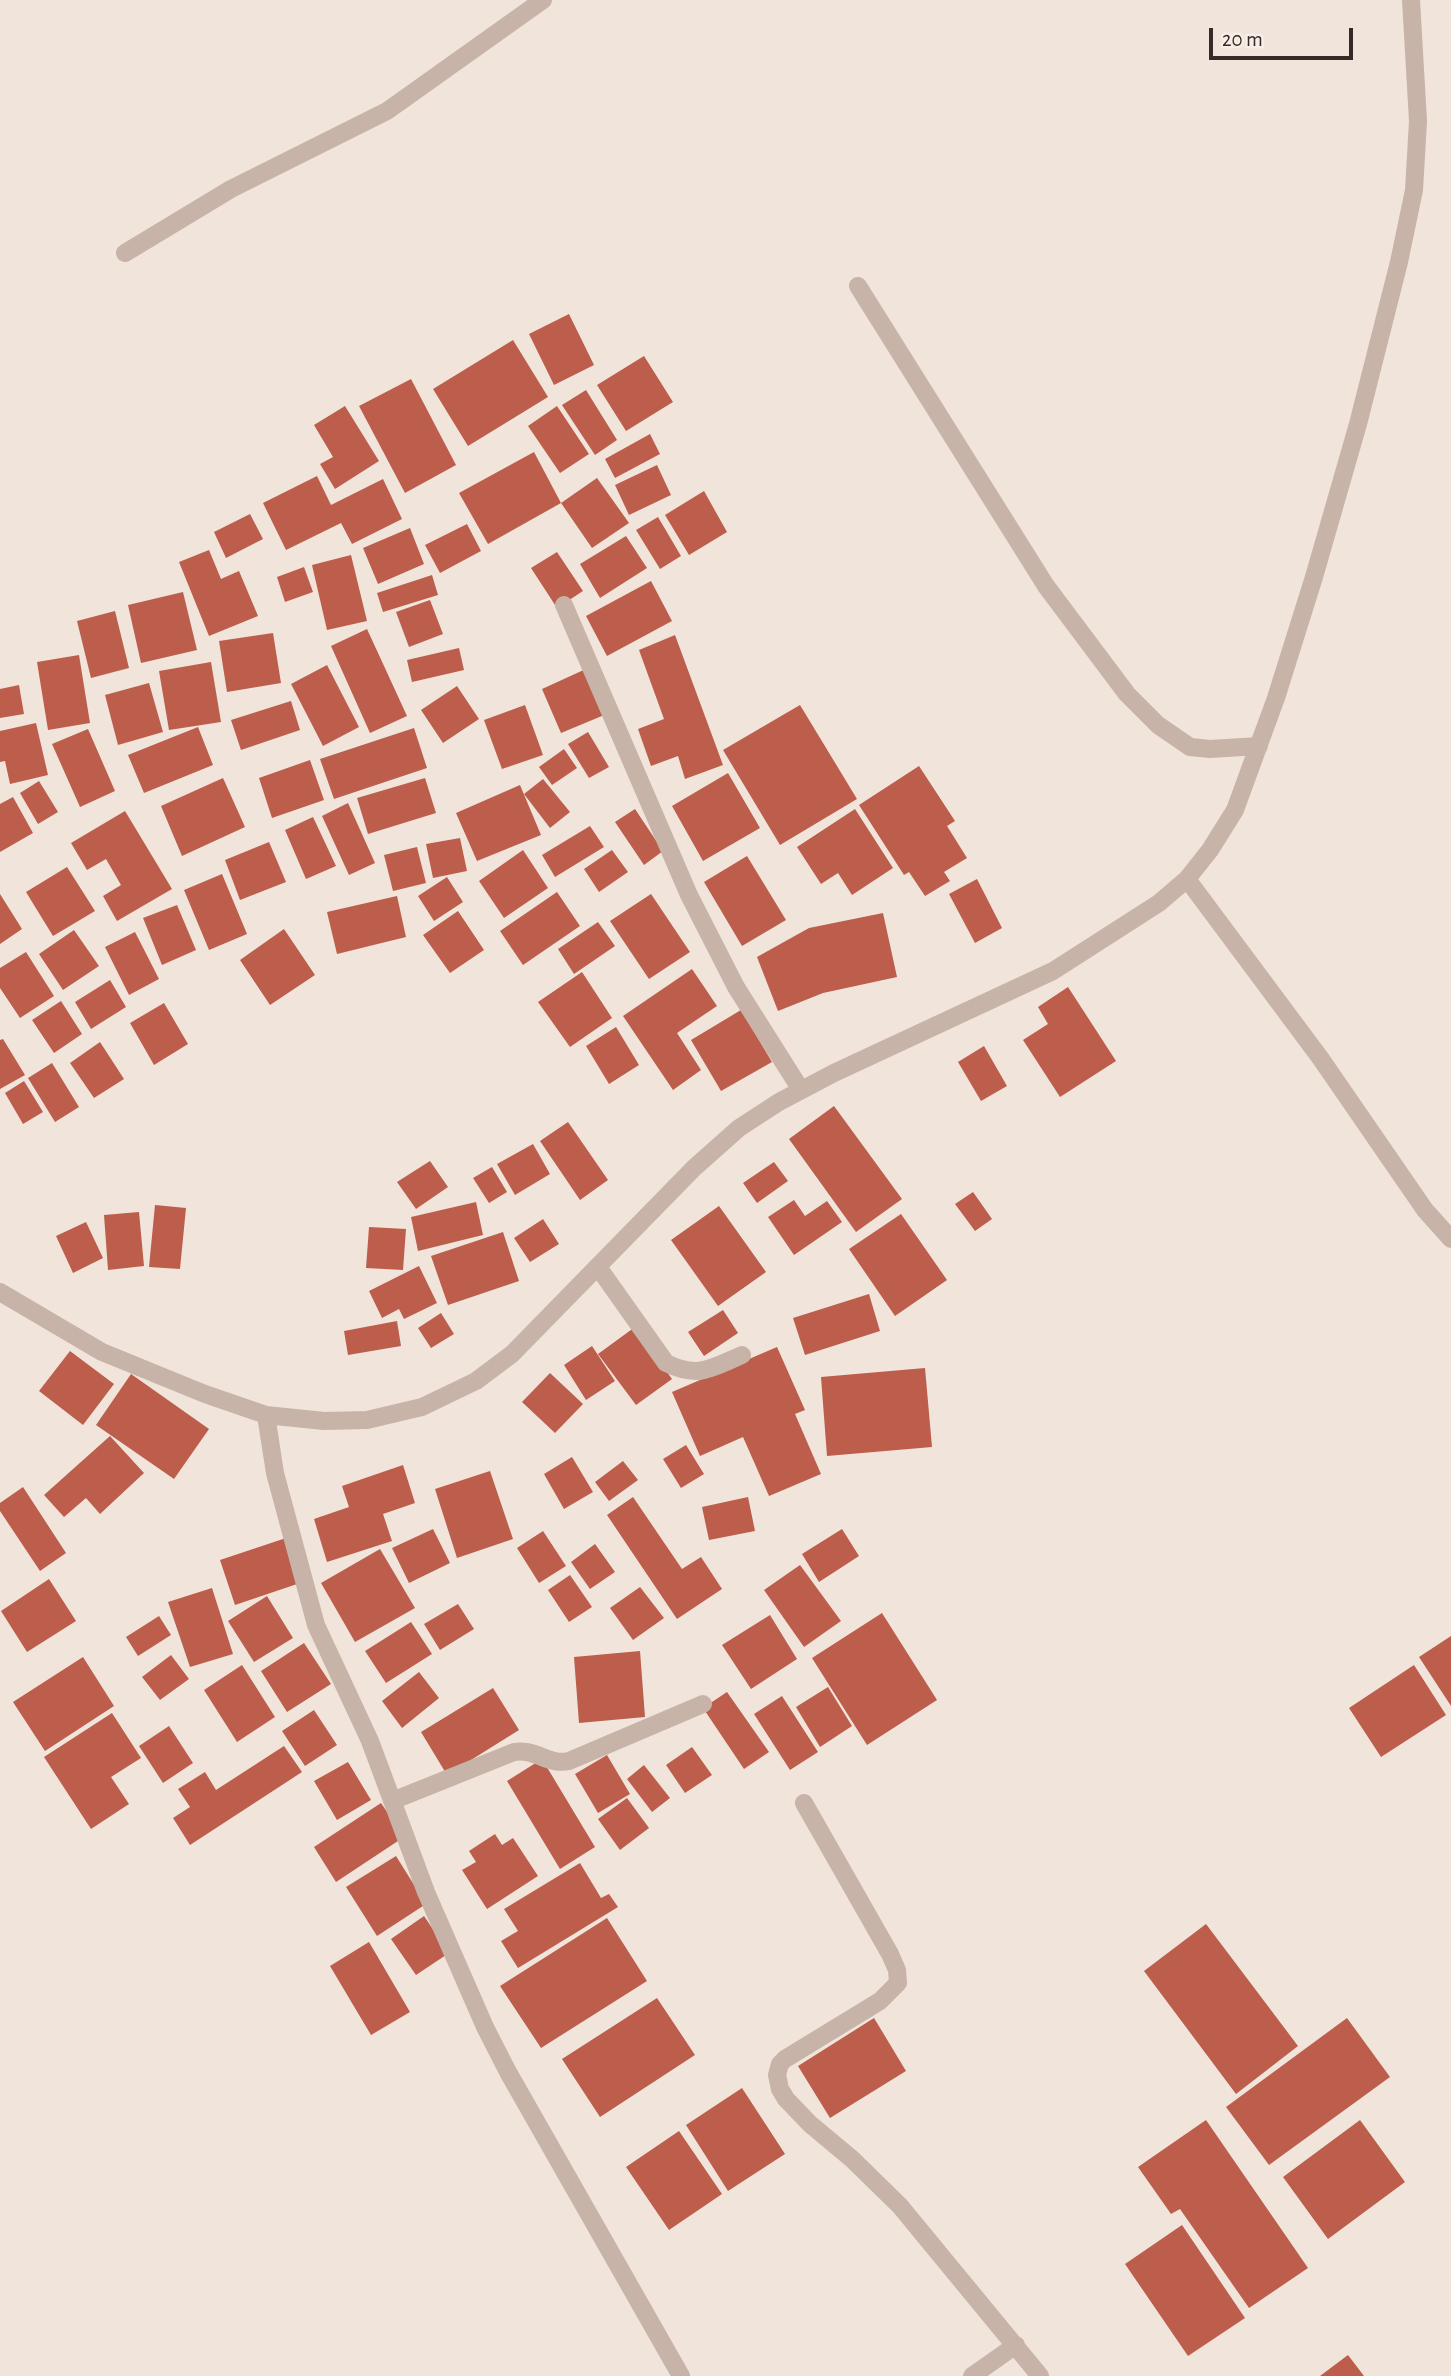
<!DOCTYPE html>
<html>
<head>
<meta charset="utf-8">
<style>
	body { margin:0 }
	#map { position:relative; width:1451px; height:2376px; overflow:hidden; background:#f0e4db; font-family:"Alegreya Sans",sans-serif }
	canvas { display:block }
	.scale { position:absolute; left:1209px; top:28px; width:144px; height:32px; box-sizing:border-box; border:4px solid #342a27; border-top:0; padding-left:9px; font-size:21px; line-height:24px; white-space:nowrap; color:#342a27; -webkit-text-stroke:5px #f8eee7; paint-order:stroke }
</style>
</head>
<body>
<div id="map">
<canvas width="1451" height="2376"></canvas>
<div class="scale">20 m</div>
</div>
<script>
const c = document.querySelector('canvas').getContext('2d');
c.lineJoin = 'round';
function fill(path, color) {
  c.fillStyle = color;
  c.fill(path, 'evenodd');
}
function trace(path, color, width, dash) {
  c.strokeStyle = color;
  c.lineWidth = width;
  c.lineCap = dash ? 'butt' : 'round';
  c.setLineDash(dash || []);
  c.stroke(path);
}
fill(new Path2D(`
	M569,314L594,365L554,385L529,334Z
	M513,340L548,397L468,446L433,389Z
	M644,356L673,402L626,431L597,385Z
	M411,379L456,465L405,493L359,406Z
	M586,390L617,440L595,455L562,405Z
	M345,406L379,461L335,489L320,464L333,457L314,425Z
	M557,406L589,454L560,473L528,426Z
	M650,434L660,454L615,478L605,459Z
	M534,452L561,503L597,478L629,523L592,548L561,503L488,544L459,493Z
	M657,465L671,495L629,515L615,485Z
	M317,476L331,505L383,479L402,519L352,544L341,523L286,550L263,503Z
	M704,491L727,532L689,555L665,515Z
	M250,514L263,539L226,558L214,532Z
	M658,517L681,556L660,569L636,530Z
	M467,524L481,551L440,573L425,545Z
	M410,528L424,564L378,584L363,548Z
	M626,536L647,568L600,598L580,564Z
	M209,550L221,579L239,571L258,616L209,636L179,562Z
	M557,552L583,591L557,608L531,568Z
	M351,555L367,621L327,630L312,565Z
	M304,567L313,592L285,602L277,577Z
	M432,575L438,595L383,612L377,593Z
	M651,581L672,621L607,656L586,616Z
	M183,592L197,650L141,663L128,605Z
	M430,600L443,634L409,647L396,612Z
	M115,611L129,668L91,678L77,621Z
	M367,629L407,716L370,733L331,646Z
	M273,633L281,683L227,692L219,641Z
	M675,635L723,765L685,779L678,756L651,766L638,729L664,719L639,650Z
	M459,648L464,670L412,682L407,660Z
	M79,655L90,723L48,730L37,662Z
	M211,662L221,722L169,730L159,671Z
	M327,665L359,727L323,746L291,684Z
	M588,668L609,713L561,733L542,689Z
	M149,683L163,732L118,745L105,695Z
	M19,685L24,714L0,718V689Z
	M457,686L479,719L443,743L421,710Z
	M291,701L300,730L241,750L231,720Z
	M525,705L543,755L502,769L484,720Z
	M800,705L857,799L780,845L723,750Z
	M36,723L48,775L10,784L5,761L0,762V731Z
	M198,727L213,765L144,793L128,755Z
	M414,728L427,768L334,799L320,759Z
	M88,729L115,791L80,807L52,744Z
	M588,732L609,767L589,778L568,744Z
	M564,749L577,768L552,785L539,767Z
	M310,760L324,800L272,818L259,778Z
	M919,766L955,821L947,826L967,858L944,872L950,881L925,896L909,872L904,875L859,805Z
	M728,773L760,828L703,861L672,806Z
	M223,778L245,827L182,856L161,806Z
	M425,778L436,813L368,834L357,798Z
	M543,779L570,812L550,828L524,794Z
	M39,781L58,812L38,824L20,793Z
	M520,785L541,835L477,861L456,813Z
	M13,797L33,833L0,852V804Z
	M348,803L375,863L349,875L322,816Z
	M635,809L663,851L644,865L615,822Z
	M855,809L893,868L852,895L838,873L821,884L797,847Z
	M125,811L172,889L117,921L103,896L121,885L106,859L87,870L71,843Z
	M313,817L336,866L306,879L285,830Z
	M590,826L604,847L555,877L542,855Z
	M460,838L467,871L433,878L426,844Z
	M269,842L286,882L240,900L225,860Z
	M417,847L426,883L393,891L384,855Z
	M523,850L548,888L504,918L479,881Z
	M612,850L628,872L599,892L584,869Z
	M747,856L786,920L742,946L704,882Z
	M67,867L95,911L53,936L26,892Z
	M222,874L247,934L209,950L184,890Z
	M447,877L463,902L434,921L418,896Z
	M977,879L1002,928L975,943L949,894Z
	M557,892L580,926L523,965L500,931Z
	M0,894L22,929L0,944Z
	M651,894L690,952L649,979L610,921Z
	M397,896L406,937L337,954L327,912Z
	M177,905L196,950L162,965L143,918Z
	M458,911L484,950L450,973L423,935Z
	M883,913L897,977L823,993L778,1011L757,957L809,928Z
	M598,922L615,946L574,974L558,949Z
	M284,929L315,975L270,1005L240,960Z
	M74,930L99,966L63,990L39,954Z
	M135,932L159,979L129,995L105,947Z
	M26,952L54,996L20,1018L0,988V968Z
	M692,969L717,1006L677,1033L701,1070L673,1090L623,1016Z
	M582,972L612,1018L570,1047L538,1002Z
	M110,980L126,1007L91,1029L75,1002Z
	M1068,987L1116,1061L1060,1097L1023,1040L1048,1024L1038,1007Z
	M61,1001L82,1034L54,1053L32,1020Z
	M164,1003L188,1044L154,1065L130,1023Z
	M741,1010L772,1062L721,1091L691,1040Z
	M616,1027L639,1065L609,1084L586,1046Z
	M3,1039L25,1075L0,1089V1040Z
	M100,1042L124,1079L94,1098L70,1063Z
	M984,1046L1007,1086L981,1101L958,1062Z
	M52,1063L79,1107L55,1122L28,1078Z
	M24,1081L43,1112L23,1124L5,1093Z
	M834,1106L902,1199L856,1232L789,1139Z
	M568,1122L608,1180L580,1200L540,1141Z
	M533,1144L550,1174L515,1195L497,1164Z
	M430,1161L448,1187L416,1209L397,1182Z
	M774,1162L788,1181L757,1203L743,1183Z
	M492,1167L507,1192L489,1203L473,1178Z
	M973,1192L992,1219L975,1231L955,1204Z
	M794,1200L805,1216L827,1201L842,1222L794,1255L768,1217Z
	M476,1202L483,1235L418,1251L411,1217Z
	M155,1205L186,1208L180,1269L149,1267Z
	M719,1206L766,1272L718,1306L671,1240Z
	M139,1212L144,1266L108,1270L104,1215Z
	M901,1214L947,1280L895,1316L849,1249Z
	M543,1219L559,1244L530,1262L514,1238Z
	M86,1222L103,1258L73,1273L56,1236Z
	M369,1227L406,1229L403,1270L366,1268Z
	M503,1232L519,1281L448,1305L431,1256Z
	M419,1266L437,1303L404,1319L399,1309L382,1318L369,1291Z
	M869,1294L880,1331L805,1355L793,1318Z
	M723,1310L738,1333L704,1356L688,1332Z
	M441,1313L454,1334L431,1348L418,1328Z
	M397,1321L401,1346L348,1355L344,1331Z
	M635,1327L672,1379L636,1405L598,1354Z
	M592,1346L615,1381L586,1400L564,1365Z
	M777,1347L805,1410L795,1414L821,1474L769,1496L743,1437L700,1456L672,1392Z
	M70,1351L114,1384L83,1425L39,1391Z
	M925,1368L932,1447L827,1456L821,1377Z
	M550,1373L583,1404L555,1433L522,1402Z
	M131,1374L209,1429L174,1479L96,1425Z
	M110,1436L144,1473L100,1514L86,1498L64,1517L44,1495Z
	M686,1445L704,1474L681,1488L663,1459Z
	M572,1457L593,1492L564,1509L544,1474Z
	M623,1461L638,1480L609,1501L595,1482Z
	M403,1465L415,1503L383,1514L392,1541L327,1562L314,1519L349,1507L342,1486Z
	M490,1471L513,1539L457,1558L435,1489Z
	M23,1487L66,1553L40,1571L0,1511V1503Z
	M633,1497L682,1569L701,1557L722,1589L677,1619L607,1515Z
	M748,1497L755,1531L709,1540L702,1507Z
	M433,1529L450,1563L409,1583L392,1548Z
	M842,1529L859,1556L819,1582L802,1554Z
	M543,1531L566,1566L539,1583L517,1548Z
	M289,1537L303,1582L235,1605L220,1560Z
	M595,1544L615,1572L590,1589L571,1562Z
	M380,1549L415,1608L355,1642L321,1583Z
	M800,1565L841,1621L804,1647L764,1590Z
	M570,1575L592,1607L569,1622L548,1590Z
	M49,1579L76,1621L27,1652L1,1611Z
	M640,1587L664,1618L633,1640L610,1608Z
	M212,1588L233,1654L190,1667L168,1602Z
	M267,1596L293,1638L254,1662L228,1621Z
	M458,1604L474,1629L440,1650L424,1624Z
	M882,1613L937,1700L867,1745L812,1658Z
	M770,1615L797,1659L751,1689L722,1645Z
	M159,1616L171,1635L138,1656L126,1637Z
	M411,1622L432,1654L386,1683L365,1651Z
	M1451,1636V1706L1419,1657Z
	M304,1643L331,1684L287,1712L261,1671Z
	M640,1651L645,1717L579,1723L574,1657Z
	M171,1655L189,1679L160,1700L142,1677Z
	M83,1657L114,1706L45,1751L13,1702Z
	M242,1665L275,1717L237,1742L204,1690Z
	M1414,1665L1446,1715L1381,1757L1349,1708Z
	M419,1672L439,1698L402,1728L382,1701Z
	M828,1687L852,1726L820,1747L796,1707Z
	M493,1688L519,1730L447,1775L421,1732Z
	M727,1692L769,1752L744,1769L703,1708Z
	M782,1696L818,1752L790,1770L754,1714Z
	M314,1710L337,1745L305,1766L282,1731Z
	M112,1713L141,1758L111,1777L129,1804L91,1829L44,1757Z
	M169,1726L193,1763L163,1783L139,1746Z
	M284,1746L302,1772L190,1845L173,1818L190,1807L178,1789L205,1772L216,1790Z
	M692,1747L712,1775L685,1793L666,1765Z
	M607,1755L630,1794L598,1813L575,1774Z
	M542,1759L595,1847L560,1869L507,1781Z
	M348,1762L371,1800L337,1820L314,1781Z
	M644,1765L670,1798L652,1812L627,1779Z
	M627,1798L649,1828L620,1850L598,1819Z
	M381,1803L404,1837L336,1882L314,1847Z
	M495,1834L502,1845L513,1838L538,1876L487,1909L462,1870L476,1862L469,1851Z
	M396,1856L426,1904L377,1936L346,1887Z
	M580,1863L601,1898L609,1894L618,1907L518,1968L501,1941L518,1931L504,1909Z
	M424,1916L449,1953L416,1975L391,1939Z
	M607,1918L647,1981L541,2048L500,1986Z
	M1206,1924L1298,2046L1236,2094L1144,1971Z
	M369,1942L410,2012L371,2035L330,1966Z
	M657,1998L695,2055L600,2117L562,2059Z
	M874,2018L906,2071L830,2118L798,2066Z
	M1347,2018L1390,2077L1269,2165L1226,2107Z
	M742,2088L785,2154L728,2191L686,2125Z
	M1206,2120L1308,2268L1249,2308L1180,2209L1171,2214L1138,2167Z
	M1360,2120L1405,2182L1328,2239L1283,2177Z
	M679,2131L722,2194L669,2230L626,2167Z
	M1182,2225L1245,2318L1188,2356L1125,2264Z
	M1348,2355L1364,2376H1320Z`), '#bd5d4b');
trace(new Path2D(`
	M125,253L231,189L387,111L543,0
	M858,286L1046,586L1127,694L1158,725L1190,747L1210,749L1259,746
	M564,605L689,895L736,987L801,1090
	M1187,879L1321,1059L1425,1210L1451,1239
	M598,1267L666,1363C699,1379 711,1368 742,1355
	M0,1292L102,1352L205,1394L266,1415L324,1421L367,1420L422,1407L476,1381L512,1354L694,1168L739,1128L779,1102L834,1073L1053,971L1159,903L1187,879L1210,850L1235,810L1276,698L1314,577L1358,424L1399,262L1414,190L1418,121L1411,0
	M266,1415L275,1473L316,1625L370,1741L426,1892L485,2027L508,2072L681,2376
	M392,1801L514,1752C535,1748 549,1766 569,1761L703,1704
	M804,1803L890,1954L897,1970L898,1983L880,2001L785,2059L780,2064L777,2075L780,2089L786,2099L810,2124L852,2159L900,2206L1040,2376
	M972,2376L1016,2345`), '#c7b3a8', 18);
</script>
</body>
</html>
